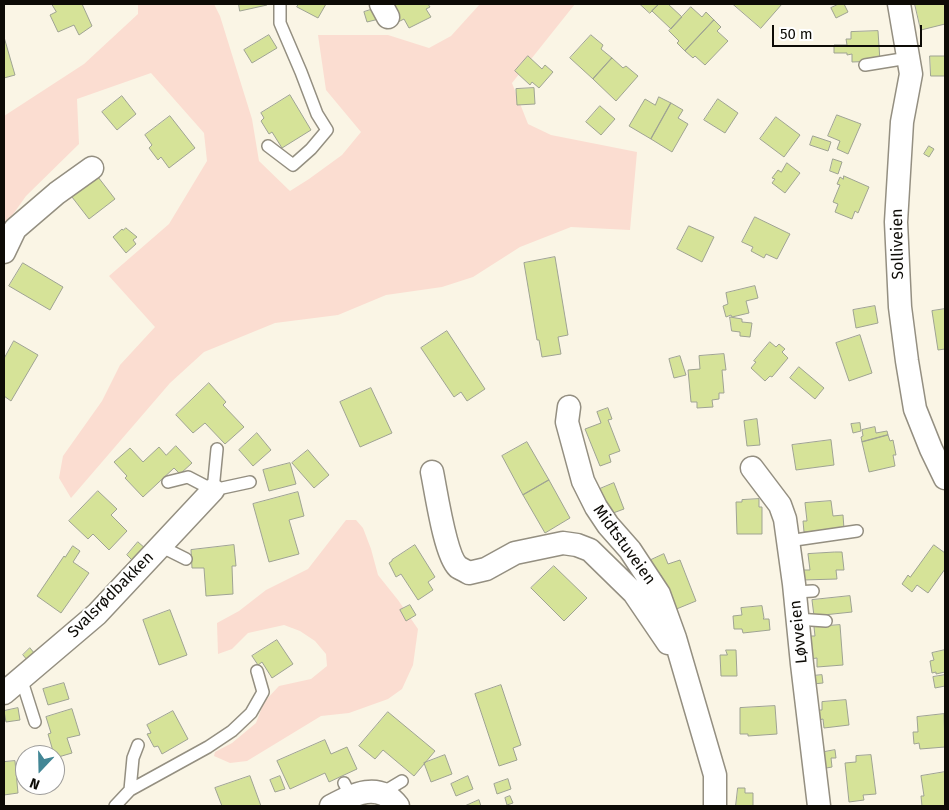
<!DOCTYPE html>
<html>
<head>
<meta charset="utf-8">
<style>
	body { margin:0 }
	#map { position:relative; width:949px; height:810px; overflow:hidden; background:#faf5e5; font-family:"Fira Sans",sans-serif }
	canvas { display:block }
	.frame { position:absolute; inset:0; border:5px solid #0d0b06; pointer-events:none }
	.north { position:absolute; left:15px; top:745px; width:50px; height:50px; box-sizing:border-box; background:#fff; border:1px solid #9e9d9b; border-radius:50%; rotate:201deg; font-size:14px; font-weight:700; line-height:20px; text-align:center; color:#0d0b06 }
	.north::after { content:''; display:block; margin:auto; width:18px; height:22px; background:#428695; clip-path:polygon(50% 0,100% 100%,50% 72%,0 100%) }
	.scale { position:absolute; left:772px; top:25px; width:150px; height:22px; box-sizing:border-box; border:2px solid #0d0b06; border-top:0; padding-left:6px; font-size:15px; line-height:18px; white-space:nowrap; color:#0d0b06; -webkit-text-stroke:4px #fff; paint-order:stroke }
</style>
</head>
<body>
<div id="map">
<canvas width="949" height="810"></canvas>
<div class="frame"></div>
<div class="north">N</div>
<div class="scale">50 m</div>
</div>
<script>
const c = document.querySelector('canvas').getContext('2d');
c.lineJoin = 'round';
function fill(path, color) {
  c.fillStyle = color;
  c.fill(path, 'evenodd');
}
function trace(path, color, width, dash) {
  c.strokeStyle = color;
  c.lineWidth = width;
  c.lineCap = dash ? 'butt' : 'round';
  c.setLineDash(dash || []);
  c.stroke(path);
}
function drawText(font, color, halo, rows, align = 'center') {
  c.font = font + ' "Fira Sans",sans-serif';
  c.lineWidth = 4;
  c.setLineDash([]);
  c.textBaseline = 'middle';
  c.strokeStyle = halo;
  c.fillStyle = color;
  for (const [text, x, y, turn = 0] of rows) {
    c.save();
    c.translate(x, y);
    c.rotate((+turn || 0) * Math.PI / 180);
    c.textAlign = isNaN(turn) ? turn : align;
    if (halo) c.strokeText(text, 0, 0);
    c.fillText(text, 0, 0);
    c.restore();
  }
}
fill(new Path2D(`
	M138,4H214L220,16L252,119L259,161L290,191L309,179L342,155L361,132L326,90L318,35H388L429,48L451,36L480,4H575L512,83L528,124L551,135L637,152L630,230L571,227L520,247L473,277L442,287L386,295L338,315L275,323L204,352L170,383L71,498L59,478L63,456L102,401L120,365L155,327L109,276L169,224L207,161L204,133L151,73L77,99L79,144L26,196L4,227V116L84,64L138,14Z
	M346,520H356L363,528L371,549L378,575L398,600L418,629L413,665L402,689L388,699L349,713L321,716L247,761L230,763L214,756L215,752L232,743L256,723L264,702L279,686L311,679L327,666L326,654L315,641L300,631L284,625L248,633L232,649L218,654L217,623L239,611L266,590L308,569Z`), '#fbddd1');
const building = new Path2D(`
	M52,4H82L92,26L79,35L74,25L58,32L50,15L56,12Z
	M239,4H267V5L240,11Z
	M299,4H326L318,18L297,7Z
	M389,4H428L430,7L426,9L431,17L409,28L404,19L398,22Z
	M640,4H659L650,13Z
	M659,4H668L682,17L671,29L652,11Z
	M733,4H782L761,28Z
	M839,4H844L848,12L836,18L831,8Z
	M915,4H945V24L921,30Z
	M380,7L383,18L367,22L364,12Z
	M691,7L702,17L706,12L714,20L685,51L677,43L679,41L669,31Z
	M714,20L721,27L717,31L728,41L705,65L695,56L693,58L685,51Z
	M878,31L880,61L852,62V54L847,55V53H834V45H847L846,39H851V32Z
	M269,35L277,48L252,63L244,50Z
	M591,35L603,45L601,49L612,58L593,79L570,58Z
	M4,37L15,75L4,78Z
	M528,56L542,69L545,65L553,72L539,88L532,82L530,85L515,71Z
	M930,56H945V76H931Z
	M612,58L623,68L626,66L638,76L616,101L593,79Z
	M534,88L535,104L517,105L516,89Z
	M290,95L311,130L282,148L272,132L269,134L261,121L264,118L261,113Z
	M122,96L136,114L117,130L102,112Z
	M659,97L671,103L651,139L629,126L645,99L655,105Z
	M718,99L738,113L725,133L704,120Z
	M671,103L683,110L678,118L688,124L672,152L651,139Z
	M600,106L615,119L601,135L586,122Z
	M837,115L861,124L848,154L837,149L840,141L828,136Z
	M170,116L195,148L169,168L161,157L158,160L149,148L152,145L145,135Z
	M776,117L800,135L784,157L760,139Z
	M813,136L831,142L828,151L810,145Z
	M929,146L934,149L929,157L924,154Z
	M833,159L842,162L838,174L830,171Z
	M787,163L800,173L785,193L772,183L775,179L772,178L778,170L781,172Z
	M844,176L869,187L858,213L855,211L852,219L835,212L838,204L833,202L840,185L837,184L840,177L843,179Z
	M98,177L115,199L89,219L72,197Z
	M755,217L790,234L777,259L766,254L764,258L751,251L753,247L742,242Z
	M689,226L714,237L702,262L677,249Z
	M126,228L137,237L133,240L136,244L126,253L113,237L122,229L123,230Z
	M555,257L568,335L558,337L561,354L542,357L539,340H537L524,263Z
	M23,263L63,287L50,310L9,286Z
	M755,286L758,298L746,301L749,313L732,317L731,315L726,317L723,306L728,304L726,293Z
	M875,306L878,323L856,328L853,310Z
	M945,309V349L938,350L932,311Z
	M730,317L742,319V322L752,323L750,337L740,336V332L732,331Z
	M447,331L485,389L467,401L461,392L454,397L421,348Z
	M860,335L872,373L849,381L836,343Z
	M14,341L38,355L11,401L4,396V359Z
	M770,342L776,347L779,344L785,349L782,352L788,358L772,377L770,376L765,381L751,368L756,362L754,361Z
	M724,354L726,370H722L724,393H719V399L712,400L713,407L697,408V402H691L688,370L700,369L699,356Z
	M680,356L686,375L674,378L669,359Z
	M799,367L824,388L815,399L790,378Z
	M209,383L226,402L223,405L244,427L225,444L205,423L193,433L176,415Z
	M371,388L392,433L360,447L340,402Z
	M608,408L612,419L608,420L620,451L609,455L611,462L600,466L585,429L601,423L597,412Z
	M757,419L760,445L747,446L744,421Z
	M860,423L861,431L853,433L851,424Z
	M875,427L876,433L887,431L888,435L862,442L861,437L863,436L862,430Z
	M257,433L271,450L253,466L239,450Z
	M888,435L890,441L893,440L896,455H893L895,466L869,472L862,442Z
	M831,440L834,465L796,470L792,445Z
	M527,442L549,480L523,495L502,456Z
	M176,446L192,463L180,474L174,468L143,497L125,478L127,476L114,462L130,448L143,462L159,447L166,455Z
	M308,450L329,475L314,488L292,463Z
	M290,463L296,484L269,491L263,470Z
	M549,480L570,518L545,533L523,495Z
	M614,483L624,509L605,516L595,491Z
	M98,491L117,509L111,515L127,531L109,550L93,534L88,539L69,521Z
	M298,492L304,516L289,520L299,554L269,562L253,504Z
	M759,499V507H762V534H737L736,502H742V500Z
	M831,501L833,516L843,515L844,529L804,532L803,521H807L805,503Z
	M138,542L146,549L134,562L127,555Z
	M234,545L236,566H232L233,594L206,596L204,568H192L191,550Z
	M415,545L435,577L428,582L433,590L418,600L401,574L396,577L389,563L392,561V560Z
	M934,545L945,553V569L928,593L917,585L912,592L902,584L908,575L910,577Z
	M73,546L80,551L73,562L89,573L61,613L37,596L64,556L65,557Z
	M835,552H842L844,570H836L837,579L803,580L802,570H810L808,554Z
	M664,554L668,564L680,560L696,601L674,610L661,575L658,577L651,560Z
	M554,566L587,598L564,621L531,588Z
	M850,596L852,612L814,616L812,600Z
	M410,605L416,615L406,621L400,610Z
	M762,606L764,618L763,619H769L770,630L743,633L742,629H734L733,616L742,615L741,608Z
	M170,610L187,655L159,665L143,620Z
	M840,625L843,665L817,667V658L810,659L808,636H815L814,627Z
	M277,640L293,664L272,678L262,662L258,665L252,656Z
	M30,648L35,654L28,661L23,655Z
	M726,650H736L737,676H721L720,655H727Z
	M945,650V672L936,674V672L932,673L930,661L934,660L932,653Z
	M822,675L823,683L813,684L812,676Z
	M945,675V686L935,688L933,677Z
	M64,683L69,699L48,705L43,689Z
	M501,685L521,745L513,748L517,760L499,766L475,694Z
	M846,700L849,725L824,728L823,719L819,720L818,710H822V702Z
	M775,706L777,734L748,736V734H740V708Z
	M18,708L20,720L6,722L4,711Z
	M72,709L80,735L67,738L72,753L55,758L48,734L51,733L46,717Z
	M173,711L188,739L162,754L158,746L154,747L147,734L151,733L147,725Z
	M388,712L435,751L414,776L383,750L375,759L359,746Z
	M944,714L945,747L920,749L919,743L914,744L913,732H918L917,717Z
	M325,740L331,754L347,747L357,769L329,782L325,773L290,789L277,761Z
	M835,750L836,758H831L832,767L821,769L819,753Z
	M445,755L452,774L431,782L424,763Z
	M871,755L876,794L863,795L864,800L849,802L845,763L856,762V756Z
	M15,761L18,793L4,795V762Z
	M945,772V806H922L921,796H924L921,776Z
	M250,776L261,806H222L215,788Z
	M280,776L285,789L275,792L270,780Z
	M468,776L473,789L456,796L451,784Z
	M508,779L511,789L497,794L494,784Z
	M738,788H745V793H753V806H736Z
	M510,796L513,803L507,805L505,798Z
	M479,800L481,806H465Z`);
fill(building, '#d6e398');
trace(building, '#9fa393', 1);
const lane = new Path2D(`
	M865,65L908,58
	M268,146L293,165L311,149L327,130L317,114L301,72L280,23V4
	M168,482L188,477L213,490L250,482
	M213,490L217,449
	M788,541L857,531
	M160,546L186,559
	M795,592L813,591
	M797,619L826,621
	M21,678L35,722
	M344,783L351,797
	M130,790L133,758L138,745
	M382,793L402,781
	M115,806L130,790L208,747L232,731L251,713L263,692L257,671`);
const street = new Path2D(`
	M381,4L388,17
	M899,4L911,74L902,122L896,222L900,307L907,361L915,409L931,449L945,478
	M4,252L15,229L57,193L92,168
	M569,407L567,422L583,481L596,507L608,525L630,550L659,594L675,638L715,775V806
	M752,468L780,505L785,519L794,584L802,664L819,806
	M432,472C436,491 445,555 458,567C461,569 466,571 469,573L486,569L515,553L563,543L577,545L590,550L634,593L668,643
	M4,693L97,614L213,490
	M331,806C354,794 379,781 398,806`);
trace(lane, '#948f81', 14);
trace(street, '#948f81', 25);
trace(lane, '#fff', 11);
trace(street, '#fff', 22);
drawText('16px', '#0d0b06', '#fff', [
	["Solliveien",898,244,-91],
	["Midtstuveien",624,545,54],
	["Svalsrødbakken",111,595,-45],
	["Løvveien",799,632,-96]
]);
</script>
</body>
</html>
